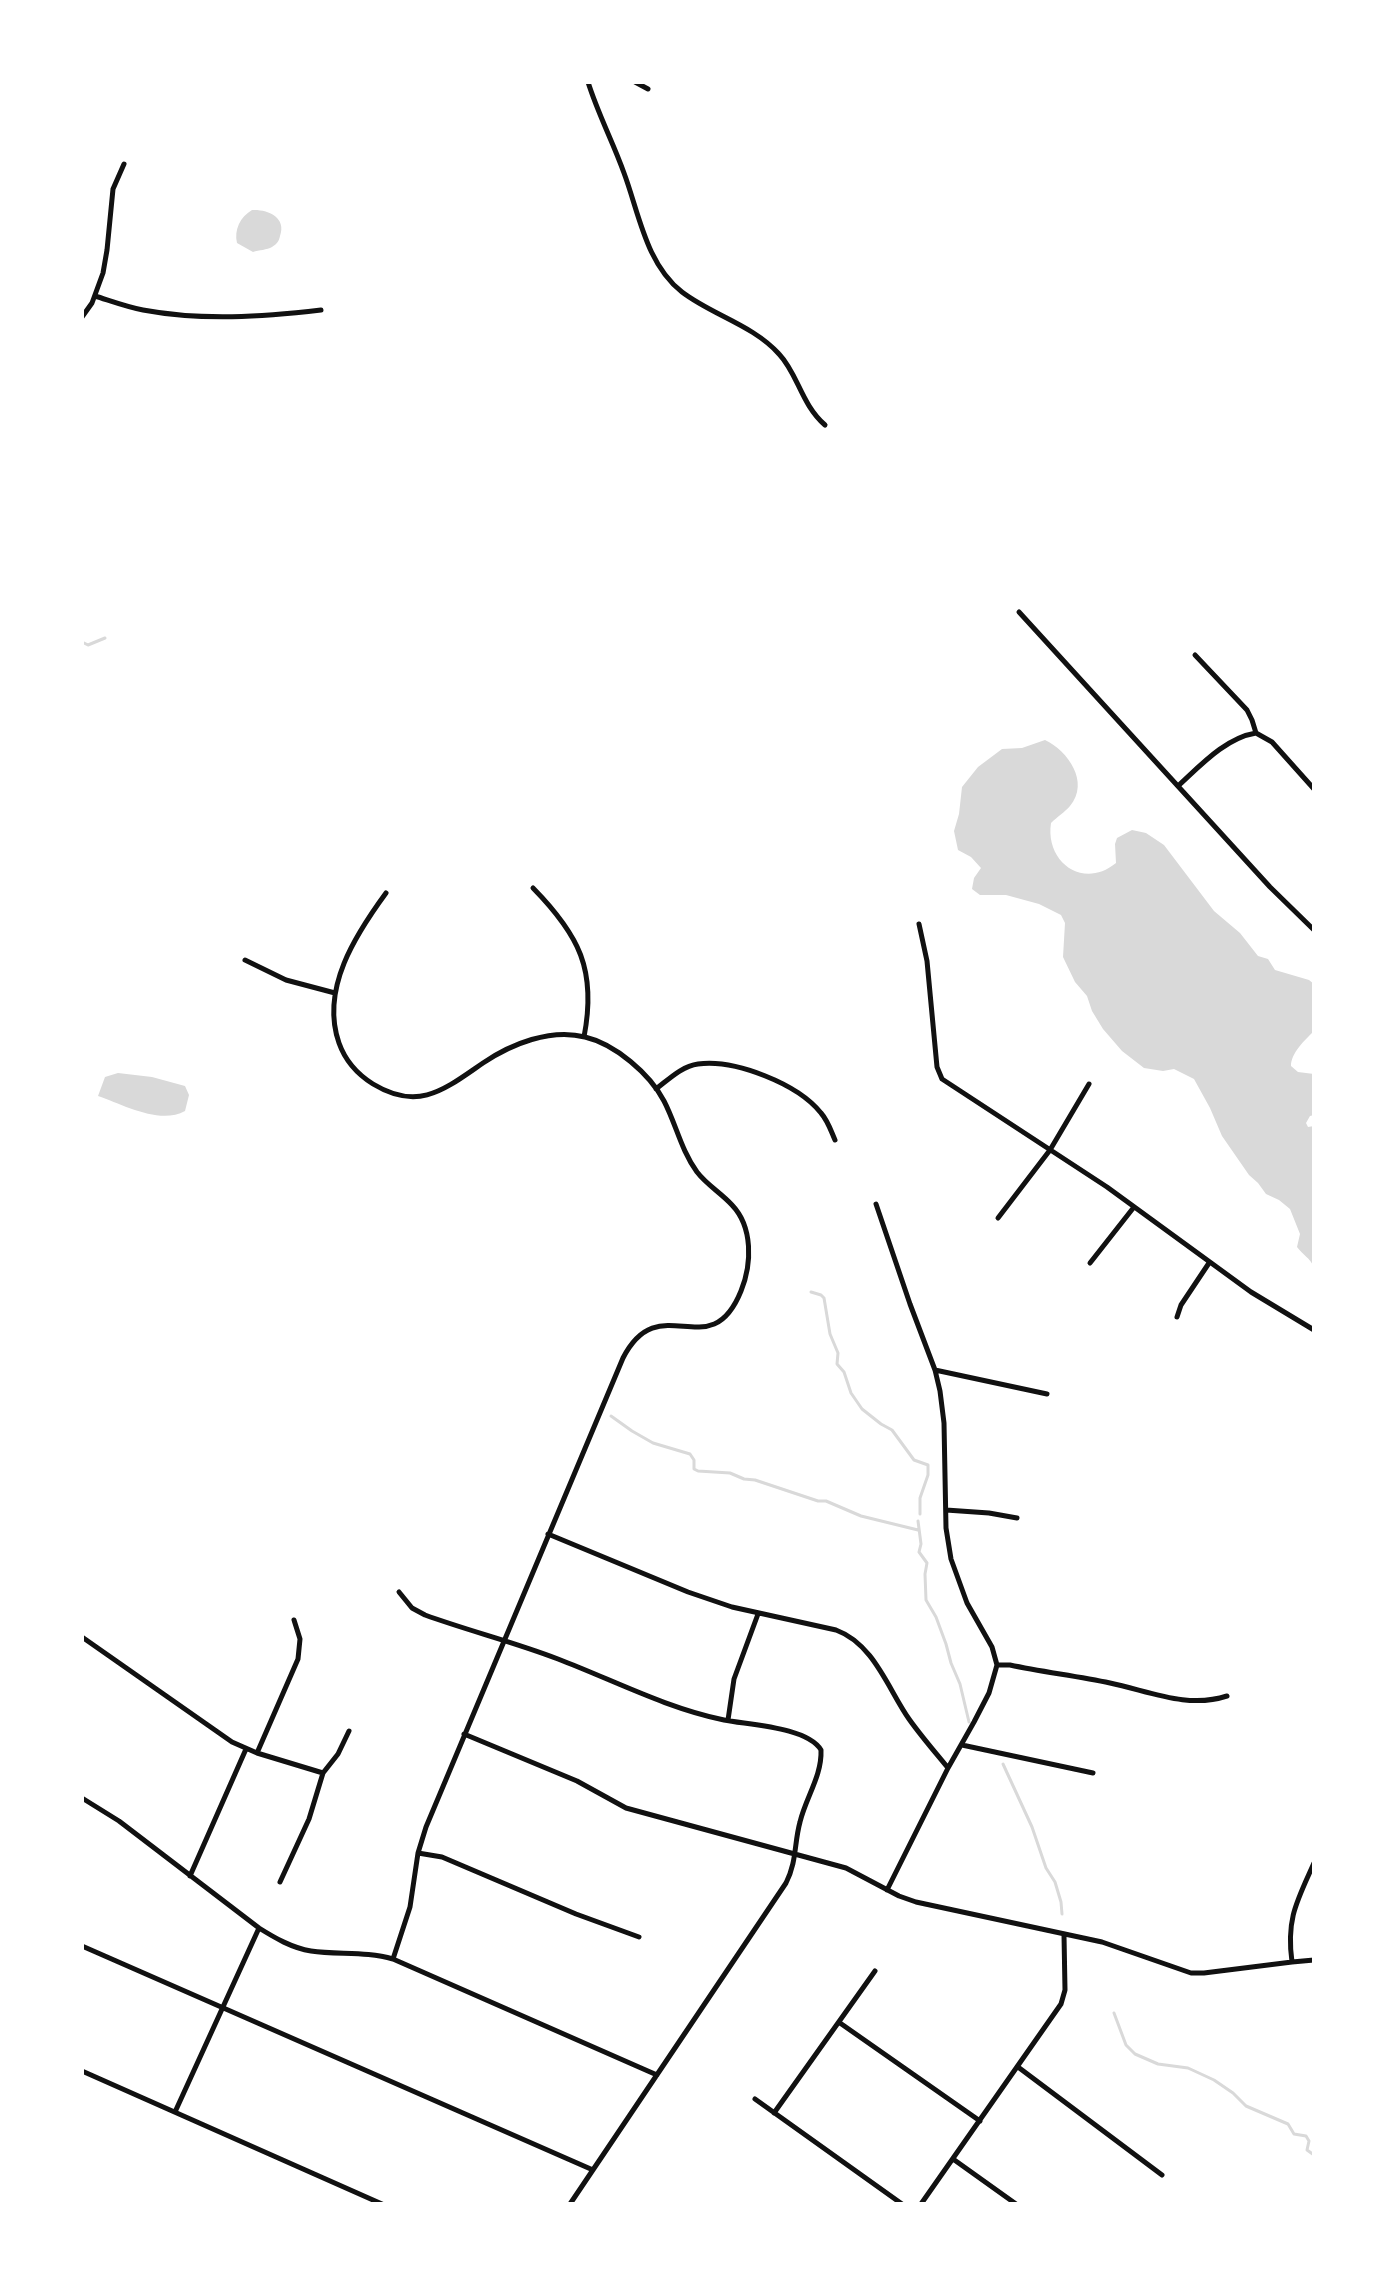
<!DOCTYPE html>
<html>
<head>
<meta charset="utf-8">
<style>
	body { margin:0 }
	#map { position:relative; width:1396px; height:2286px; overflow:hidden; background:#fff; font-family:Karla,sans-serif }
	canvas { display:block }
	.frame { position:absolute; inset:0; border:84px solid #fff; pointer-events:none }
</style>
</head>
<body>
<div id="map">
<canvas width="1396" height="2286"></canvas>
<div class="frame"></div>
</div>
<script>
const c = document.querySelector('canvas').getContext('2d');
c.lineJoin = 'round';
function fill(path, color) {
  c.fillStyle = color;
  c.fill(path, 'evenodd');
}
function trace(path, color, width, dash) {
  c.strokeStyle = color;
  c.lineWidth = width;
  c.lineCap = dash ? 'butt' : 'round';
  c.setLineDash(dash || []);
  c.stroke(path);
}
fill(new Path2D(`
	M252,210C267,209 287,217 280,236C279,241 277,244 272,247C267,250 259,250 253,252L237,243C234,230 240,217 252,210Z
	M1045,740C1068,751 1090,782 1070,806C1065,812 1057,817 1051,823C1045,862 1083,890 1116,863L1115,844L1117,838L1132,830L1146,833L1164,845L1214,911L1240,933L1258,956L1268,959L1275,970L1309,980L1314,984V1031C1305,1040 1291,1053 1291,1066L1298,1072L1314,1074V1115L1310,1116L1306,1123L1308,1127L1314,1126V1267C1310,1258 1303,1255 1297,1247L1300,1234L1290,1209L1279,1200L1266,1194L1258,1183L1249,1175L1222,1136L1210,1108L1194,1079L1174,1069L1163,1071L1144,1068L1122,1051L1103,1029L1092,1011L1087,996L1075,982L1063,957L1065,923L1061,915L1039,904L1006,895H980L972,889L974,878L981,868L971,857L958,850L954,831L959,814L962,787L978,767L1002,749L1022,748Z
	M118,1073L152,1077L185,1086L189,1095L185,1111C160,1125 124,1105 98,1096L105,1077Z`), '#d9d9d9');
trace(new Path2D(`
	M82,642L88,645L105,638
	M811,1292L821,1295L824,1298L830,1334L838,1353L837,1364L844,1372L851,1393L862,1409L881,1424L892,1430L914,1460L928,1465V1475L920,1498V1514
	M611,1416L632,1431L653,1443L690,1454L694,1460V1469L698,1471L730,1473L744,1479L755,1480L818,1501H826L861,1516L918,1530
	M918,1521L921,1544L919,1552L927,1563L925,1574L926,1600L936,1617L946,1644L951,1663L960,1684L969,1722
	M1003,1764L1032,1827L1046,1868L1055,1882L1061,1902L1062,1914
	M1114,2013L1126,2045L1135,2054L1158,2064L1188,2068L1214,2080L1233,2093L1246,2106L1288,2124L1294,2134L1306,2136L1309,2141L1307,2150L1314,2155`), '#d9d9d9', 3);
trace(new Path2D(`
	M588,82C598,114 613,142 624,173C639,213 646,264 682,292C712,315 753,325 779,354C798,374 801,404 825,425
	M635,82L648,89
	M95,296C111,301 127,307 143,310C202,321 262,317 321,310
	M82,317L92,303L103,273L107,250L113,189L124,164
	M1019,612L1270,887L1314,930
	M1195,655L1247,710L1252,720L1256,733
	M1178,786C1200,766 1225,738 1256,733L1272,742L1314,789
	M533,888C579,935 597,970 584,1037
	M386,893C356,934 320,989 339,1043C345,1060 357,1074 373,1084C419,1112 445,1089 483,1063C511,1044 551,1028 585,1037C615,1044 650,1074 664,1101C676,1124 681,1150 697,1172C707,1185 721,1193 732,1205C753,1227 752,1264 741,1291C710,1368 660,1286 623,1358L426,1827L418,1853L410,1907L393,1959
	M919,924L927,961L937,1067L942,1079L1107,1187L1251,1292L1314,1330
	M245,960L286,980L335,993
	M656,1089C669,1079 682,1066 698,1064C735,1059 798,1084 821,1113C828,1121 831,1131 835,1140
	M876,1204L910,1304L935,1370L940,1391L944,1423L946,1528L951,1559L967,1603L992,1647L997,1665L989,1693L974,1722L948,1768L887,1890
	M998,1218L1050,1150L1089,1084
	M1090,1263L1134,1207
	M1177,1317L1181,1305L1209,1263
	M935,1370L1047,1394
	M946,1510L989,1513L1017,1518
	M548,1534L688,1592L732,1607L836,1630C874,1644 888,1689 909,1719C921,1736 935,1752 948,1768
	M399,1592L412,1608L425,1615C469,1631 514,1642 558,1659C613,1680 666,1708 724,1720C749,1725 807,1727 821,1750C822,1776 806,1797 800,1822C794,1844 797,1861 786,1883L570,2204
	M82,1637L232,1742L257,1753L323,1773
	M997,1665H1010C1043,1672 1077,1676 1110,1683C1149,1691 1187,1709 1227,1696
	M728,1720L734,1679L758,1614
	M464,1734L577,1781L626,1808L846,1868L899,1896L916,1902L1102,1942L1191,1973H1204L1292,1962
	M962,1745L1093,1773
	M257,1753L298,1659L300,1639L294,1620
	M82,1798L119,1821L259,1928C275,1938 292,1948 311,1951C338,1955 366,1951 393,1959L657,2075
	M418,1853L442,1857L576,1914L639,1937
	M1314,1863C1297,1901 1286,1919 1292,1962L1314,1960
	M190,1876L246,1749
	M280,1882L309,1819L323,1773L338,1754L349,1731
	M82,1946L593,2170
	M840,2023L980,2121
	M1018,2067L1162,2175
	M82,2071L382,2204
	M755,2099L902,2204
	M175,2112L259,1928
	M774,2113L875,1971
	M953,2159L1016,2204
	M921,2204L1061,2004L1065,1990L1064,1935`), '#111', 5);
</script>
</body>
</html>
